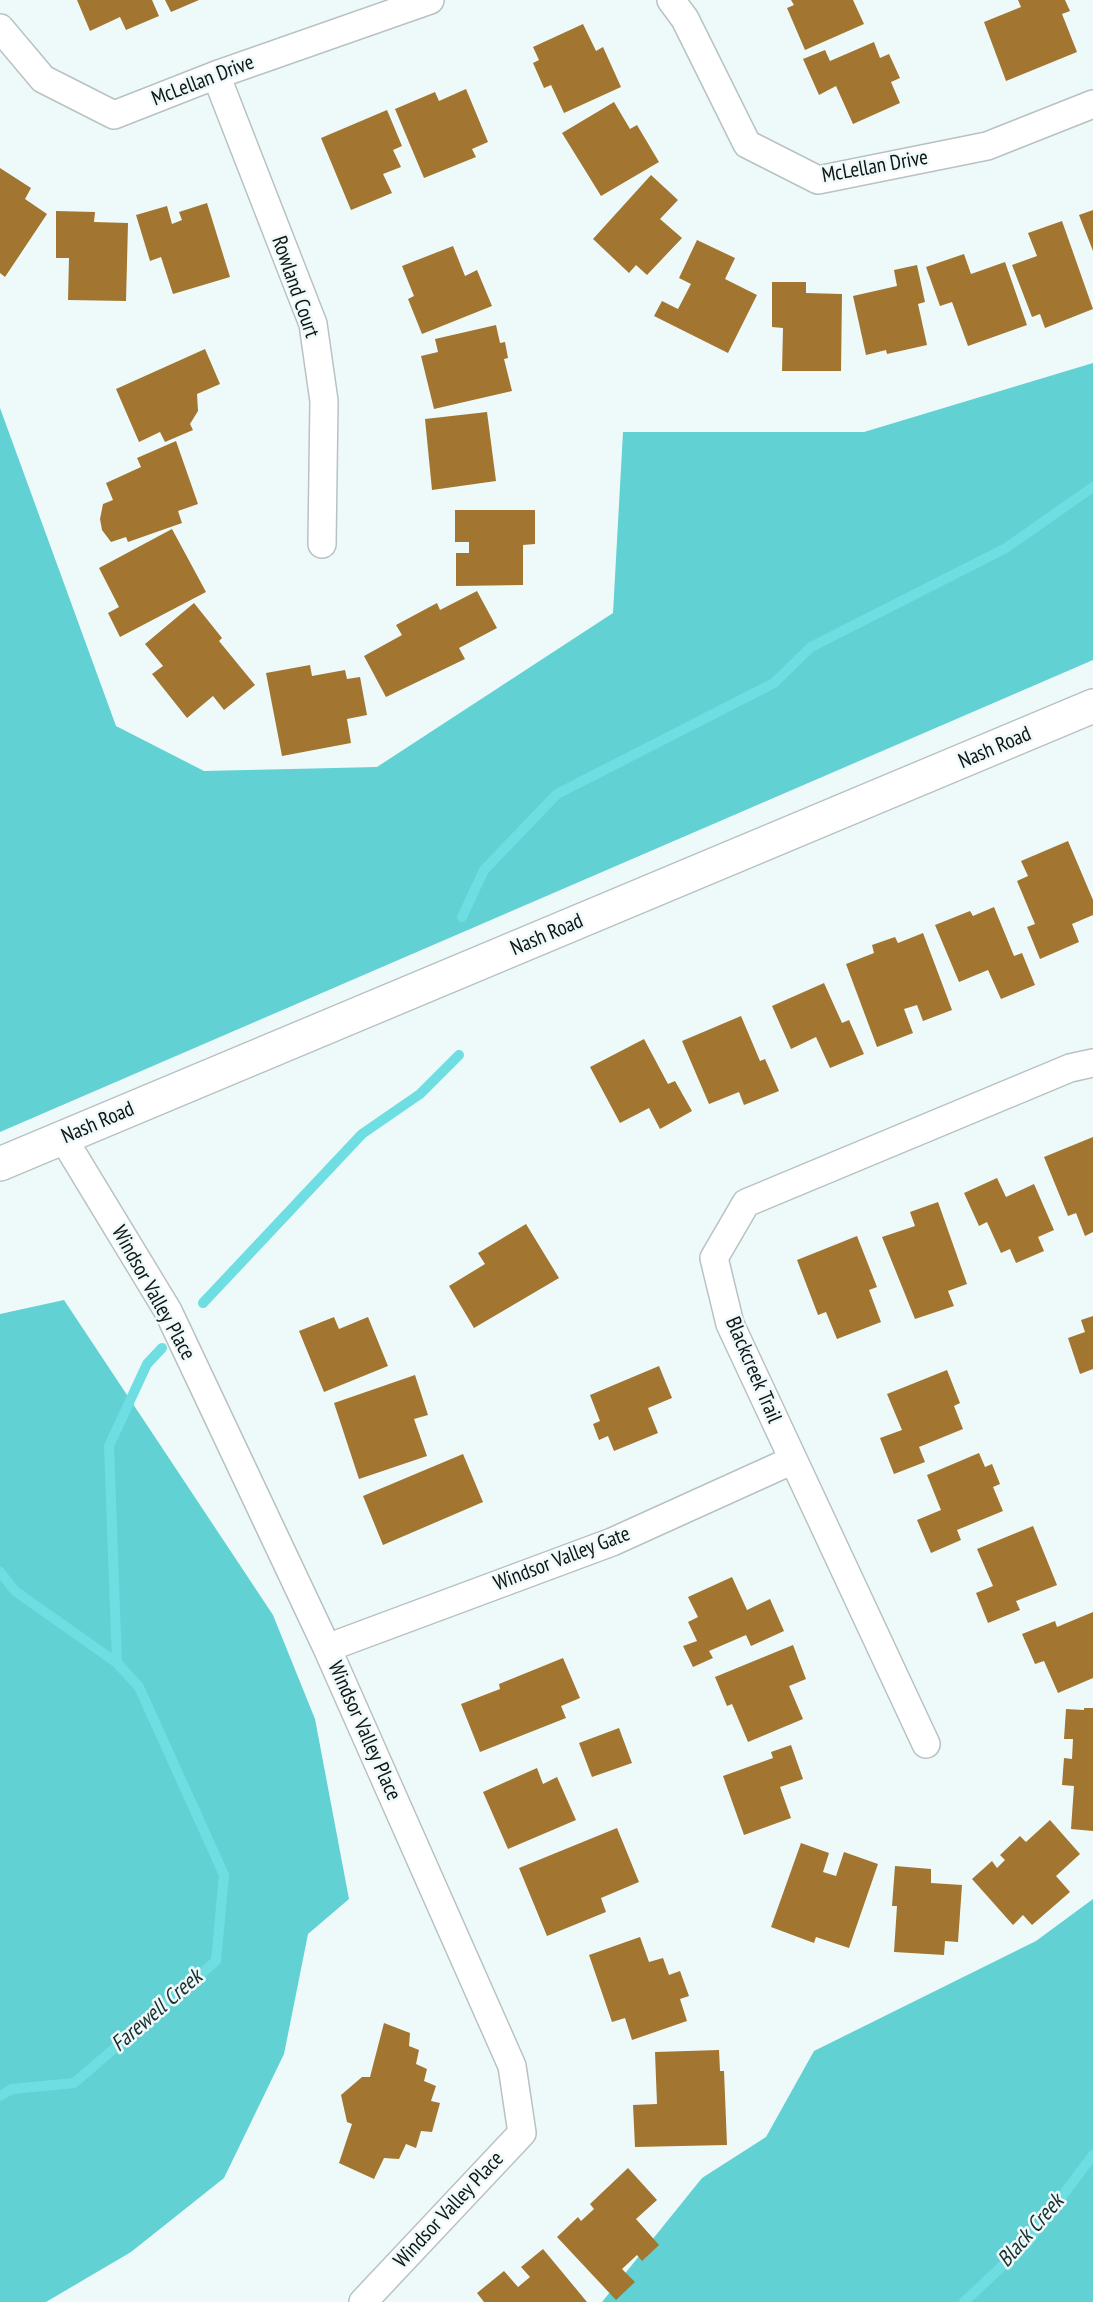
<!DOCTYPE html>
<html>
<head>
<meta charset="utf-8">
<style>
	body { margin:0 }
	canvas { display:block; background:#eef9f9 }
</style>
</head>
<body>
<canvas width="1093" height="2302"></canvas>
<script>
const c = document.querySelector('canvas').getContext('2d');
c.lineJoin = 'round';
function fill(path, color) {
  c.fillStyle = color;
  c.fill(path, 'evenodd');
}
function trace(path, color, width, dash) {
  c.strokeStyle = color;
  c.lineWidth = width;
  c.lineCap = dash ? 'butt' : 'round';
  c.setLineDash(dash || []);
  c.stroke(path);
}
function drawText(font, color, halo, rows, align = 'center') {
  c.font = font + ' "PT Sans Narrow",sans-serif';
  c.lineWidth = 5;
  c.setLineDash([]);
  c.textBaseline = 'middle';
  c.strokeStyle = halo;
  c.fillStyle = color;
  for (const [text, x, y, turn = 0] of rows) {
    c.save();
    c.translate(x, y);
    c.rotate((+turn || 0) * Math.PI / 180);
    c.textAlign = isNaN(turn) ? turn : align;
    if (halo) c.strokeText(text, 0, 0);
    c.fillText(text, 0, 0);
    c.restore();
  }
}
fill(new Path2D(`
	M1093,363V660L0,1132V408L116,726L204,771L377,767L613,613L623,432H864Z
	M64,1300L273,1615L315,1719L349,1899L308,1934L284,2054L224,2178L131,2252L46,2302H0V1314Z
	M1093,1899V2302H602L702,2178L766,2137L814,2051L1036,1941Z`), '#61d1d4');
trace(new Path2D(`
	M462,917L484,870L557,794L774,683L811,647L1006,548L1093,487
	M203,1303L362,1134L420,1094L459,1055
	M0,1572L15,1591L117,1663L139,1687L224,1875L216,1961L74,2083L12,2089L0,2096
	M117,1663L109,1446L147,1364L162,1348
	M964,2302L1027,2243L1093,2155`), '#6fdee2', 10);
fill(new Path2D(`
	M77,0H152L159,16L126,30L120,17L90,31Z
	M165,0H199L171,12Z
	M791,0H853L864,24L805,50L787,8L794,5Z
	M1018,0H1065L1070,11L1062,14L1077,52L1006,81L984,22L1021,7Z
	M583,24L596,51L603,47L621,87L564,113L551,85L544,88L533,63L539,60L533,47Z
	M874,42L880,58L889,54L900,78L891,82L900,103L853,124L836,86L819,95L803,59L825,50L830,61Z
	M466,89L488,142L472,149L476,157L424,178L395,109L435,92L439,101Z
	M614,102L630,129L637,125L659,162L601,196L562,133Z
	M387,110L402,146L393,150L401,167L383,174L392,193L351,210L321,138Z
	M0,168L31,188L25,199L47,214L5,277L0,273Z
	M651,175L678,200L660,219L682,238L647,275L636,265L629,273L593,239Z
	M207,203L230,277L173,294L161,257L150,261L136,215L167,206L172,224L182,220L179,212Z
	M1093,210V251L1079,215Z
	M56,211L95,212L94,222L128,223L126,301L68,300L69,258H56Z
	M1062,221L1093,309L1045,328L1040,314L1032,317L1012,265L1037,256L1028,233Z
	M697,240L735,258L725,279L757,295L728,353L654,316L662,301L678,309L691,284L679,278Z
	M453,246L465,276L477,270L492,306L422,334L408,299L414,296L402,266Z
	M964,254L971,274L1005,262L1027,325L968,346L952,302L940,306L926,267Z
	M917,265L925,302L918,304L927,345L887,354L886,350L866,355L853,296L897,286L894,270Z
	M772,282H806V293L842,294L841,371H782L783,328L772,327Z
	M496,325L500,343L505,342L508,358L504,359L512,391L434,409L421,356L438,352L435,339Z
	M205,349L220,384L197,394L198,411L190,424L193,430L165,442L160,432L139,442L116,389Z
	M487,412L496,481L432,490L425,419Z
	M176,441L198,504L178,511L182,523L128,542L126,537L111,542L102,530L100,519L103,504L113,500L106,483L141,467L137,458Z
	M455,510H535V544L523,545V585L456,586V553H469V542H455Z
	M172,529L206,592L120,637L108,613L119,607L99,568Z
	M477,591L497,628L459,648L465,659L386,697L364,656L402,635L396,625L437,603L440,610Z
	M194,603L222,638L219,641L255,685L224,710L213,696L187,718L152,674L163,666L145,644Z
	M310,665L312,676L345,670L347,679L360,677L367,715L347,719L351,743L282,756L266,673Z
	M1068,841L1093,900V915L1072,924L1079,942L1040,959L1027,927L1035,924L1017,881L1028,876L1021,861Z
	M994,907L1014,956L1022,953L1035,985L1001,999L988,970L959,982L935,925L970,911L973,916Z
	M923,933L952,1010L923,1021L917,1005L904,1009L913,1033L877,1047L846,964L874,953L872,945L895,937L898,943Z
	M824,983L842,1023L849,1020L864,1054L830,1068L816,1037L791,1049L772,1006Z
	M741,1016L760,1061L765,1059L779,1091L744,1105L739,1092L709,1104L682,1041Z
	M644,1039L668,1084L675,1081L692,1111L660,1129L649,1108L620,1123L590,1067Z
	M1093,1137V1232L1085,1236L1076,1213L1068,1216L1044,1157Z
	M997,1178L1006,1197L1034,1184L1054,1230L1038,1237L1044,1251L1016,1263L1010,1249L1001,1253L987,1222L979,1226L964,1193Z
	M938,1202L967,1284L948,1291L954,1306L915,1319L882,1237L915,1226L910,1212Z
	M526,1224L559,1278L474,1328L449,1286L485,1264L478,1253Z
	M857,1236L877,1287L869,1290L881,1322L837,1339L826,1312L818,1315L797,1260Z
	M1093,1316V1369L1080,1374L1068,1338L1085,1332L1081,1320Z
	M334,1317L339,1329L368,1317L388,1366L324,1392L299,1331Z
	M659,1366L672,1398L648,1408L658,1433L614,1451L608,1436L599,1440L593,1424L600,1421L590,1395Z
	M947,1370L960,1403L954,1406L963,1429L919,1447L925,1462L894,1474L880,1438L902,1430L887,1394Z
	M415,1375L428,1415L414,1419L427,1456L359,1479L334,1403Z
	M979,1453L985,1467L992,1464L1000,1484L993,1487L1003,1511L957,1530L961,1540L931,1553L917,1520L941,1510L927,1475Z
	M463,1454L483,1502L383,1545L363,1496Z
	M1033,1526L1057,1585L1016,1601L1020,1610L988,1623L976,1593L993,1586L977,1549Z
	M732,1577L747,1610L770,1599L784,1631L751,1646L746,1635L709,1651L713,1658L693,1667L683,1646L697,1641L688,1622L698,1617L688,1597Z
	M1093,1612V1678L1058,1693L1044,1661L1035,1664L1022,1634L1055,1621L1057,1627Z
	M793,1645L806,1679L789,1686L803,1719L748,1742L732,1704L727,1706L715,1677Z
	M563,1658L580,1698L561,1706L566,1718L480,1752L461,1704L500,1689L499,1684Z
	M1084,1708H1093V1831L1071,1829L1074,1786L1062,1785L1064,1758L1072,1759L1073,1739H1064L1066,1709L1084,1710Z
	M619,1728L632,1763L592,1777L579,1743Z
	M791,1745L803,1779L780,1787L791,1818L744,1835L723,1776L773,1758L771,1752Z
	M537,1768L543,1784L557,1777L576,1820L508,1849L483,1792Z
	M1050,1820L1080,1854L1056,1876L1070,1892L1032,1925L1023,1915L1013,1925L972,1879L992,1861L997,1868L1005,1860L1000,1855L1020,1836L1026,1842Z
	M617,1828L639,1882L601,1898L606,1912L547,1936L519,1868Z
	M801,1843L829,1853L823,1872L836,1876L844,1852L878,1864L849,1948L816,1937L814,1943L771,1927Z
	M895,1866L931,1869V1883L962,1885L958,1942L945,1941L944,1955L894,1952L897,1906H892Z
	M640,1937L649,1962L663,1958L669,1975L680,1971L689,1996L680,1999L687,2021L632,2040L625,2018L612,2022L589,1955Z
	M384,2023L410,2033L409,2046L419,2050L416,2064L427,2069L424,2081L436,2086L431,2101L440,2103L432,2132L421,2131L416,2148L406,2144L399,2159L384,2158L374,2179L339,2163L352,2124L347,2122L341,2095L362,2077H370Z
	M719,2050L720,2071H724L727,2145L635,2147L633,2105L657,2104L655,2052Z
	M628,2168L657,2200L636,2219L659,2245L642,2261L637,2255L622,2269L635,2282L616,2300L557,2237L578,2217L581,2221L594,2209L590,2204Z
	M543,2249L587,2302H484L477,2293L504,2271L518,2287L530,2277L521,2267Z`), '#a27630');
const minor = new Path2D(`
	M671,0L685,19L747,144L818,180L987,146L1093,104
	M0,28L43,79L114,115L216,75L430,0
	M216,75L313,324L324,401L322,544
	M63,1138L168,1311L327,1648L512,2066L522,2133L363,2302
	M327,1648L612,1542L793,1460
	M926,1744L730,1324L714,1258L746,1203L1070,1068L1093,1063`);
const tertiary = new Path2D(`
	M0,1164L1093,706`);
trace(minor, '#b8c2c2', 30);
trace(tertiary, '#b8c2c2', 36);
trace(minor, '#fff', 27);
trace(tertiary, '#fff', 33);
drawText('21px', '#101414', '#eef9f9', [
	["McLellan Drive",203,81,-21],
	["McLellan Drive",875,167,-10],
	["Rowland Court",295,287,71],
	["Nash Road",995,748,-23],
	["Nash Road",547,935,-23],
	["Nash Road",98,1123,-23],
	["Windsor Valley Place",153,1293,61],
	["Blackcreek Trail",753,1370,67],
	["Windsor Valley Gate",562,1559,-21],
	["Windsor Valley Place",364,1731,66],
	["Windsor Valley Place",449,2210,-47]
]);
drawText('italic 22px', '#192d2e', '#eef9f9', [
	["Farewell Creek",157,2011,-41],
	["Black Creek",1031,2231,-49]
]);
</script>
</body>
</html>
